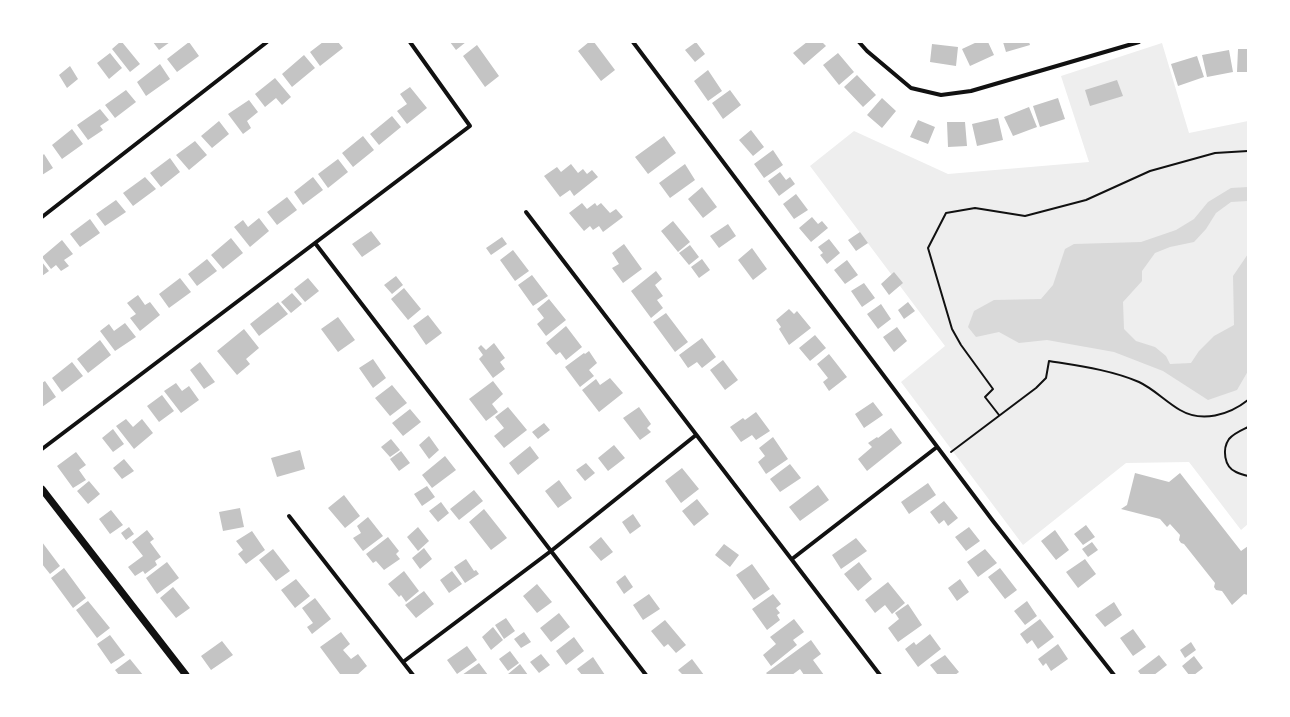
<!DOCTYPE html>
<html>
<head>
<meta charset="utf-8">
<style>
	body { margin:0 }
	#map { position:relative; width:1290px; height:717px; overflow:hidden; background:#fff; font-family:"Source Serif 4",serif }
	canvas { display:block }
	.frame { position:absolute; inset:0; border:43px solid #fff; pointer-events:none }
</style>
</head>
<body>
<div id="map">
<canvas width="1290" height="717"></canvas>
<div class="frame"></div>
</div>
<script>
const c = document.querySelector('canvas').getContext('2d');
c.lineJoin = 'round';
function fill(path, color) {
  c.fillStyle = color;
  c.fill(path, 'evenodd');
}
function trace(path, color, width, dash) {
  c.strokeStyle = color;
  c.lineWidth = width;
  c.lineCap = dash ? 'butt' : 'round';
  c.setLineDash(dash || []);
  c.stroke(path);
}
fill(new Path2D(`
	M1162,43L1189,133L1248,121V524L1241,530L1189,462L1126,463L1023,545L901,382L945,346L810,166L854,131L948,174L1089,162L1061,76Z`), '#eee');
fill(new Path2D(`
	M1248,187V201L1231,202L1216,213L1206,229L1194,242L1170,247L1155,253L1142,271V281L1123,302L1124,329L1136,341L1155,347L1166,356L1170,364L1191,363L1199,351L1214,336L1234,325L1233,276L1248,254V371L1237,390L1208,400L1163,371L1114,352L1047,340L1019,343L999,332L976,337L968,327L974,311L994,300L1041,299L1053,285L1065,249L1074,244L1141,242L1176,230L1194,219L1208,202L1231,188Z`), '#d9d9d9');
fill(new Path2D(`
	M120,42H122L140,64L130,72L112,49Z
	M153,42H170L159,50Z
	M189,42L199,56L177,72L167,59Z
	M323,42H338L343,48L320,66L310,52Z
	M450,42H466L456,50Z
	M589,42H594L615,70L601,81L578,51Z
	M696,42L705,54L695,62L685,50Z
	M807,42H822L826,46L804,65L793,53Z
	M977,42H988L994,55L970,66L962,49Z
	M1003,42H1029L1030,45L1006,52Z
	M932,44L958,47L956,66L930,62Z
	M477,45L499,76L485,87L463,56Z
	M1238,49H1248V72H1237Z
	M1229,50L1233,72L1207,77L1202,55Z
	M110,53L122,68L109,79L97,63Z
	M838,53L854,72L839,85L823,65Z
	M304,55L315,68L292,87L282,74Z
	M1197,56L1204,77L1178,86L1171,64Z
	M160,64L170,79L146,96L137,82Z
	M70,66L78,79L67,88L59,75Z
	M708,70L722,91L708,101L694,81Z
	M857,75L876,95L863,107L844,87Z
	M275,78L291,97L282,105L276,98L265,107L255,94Z
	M1117,80L1123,96L1090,106L1085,90Z
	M410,87L427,108L407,124L397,111L407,104L400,94Z
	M126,90L136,102L115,118L105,105Z
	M730,90L741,105L723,119L712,103Z
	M882,98L896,111L882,128L867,115Z
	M1058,98L1065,119L1040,127L1033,106Z
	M249,100L258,112L247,121L251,128L243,134L228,114Z
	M1029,107L1037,127L1013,136L1004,117Z
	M100,109L109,120L100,126L103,130L88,140L77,125Z
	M392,116L401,127L379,145L370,134Z
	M998,118L1003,140L977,146L972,124Z
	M918,120L935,127L928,144L910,137Z
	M219,121L229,134L212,148L201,136Z
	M947,122H965L967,146L948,147Z
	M72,129L83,144L62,159L52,145Z
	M751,130L764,147L753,156L739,140Z
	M363,136L374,150L353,167L342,153Z
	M664,136L676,153L648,174L635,157Z
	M195,141L207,155L189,170L176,155Z
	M773,150L783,165L764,178L754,164Z
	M44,154L53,168L42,175V156Z
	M170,158L180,172L161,187L150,173Z
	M338,159L348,172L328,188L318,174Z
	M571,164L578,173L583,169L587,174L592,170L598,177L574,196L570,190L560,197L544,176L557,167L561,172Z
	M685,164L695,180L670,198L659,183Z
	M780,172L786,180L790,177L795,184L779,196L768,181Z
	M145,177L156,189L133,206L123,193Z
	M313,177L323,190L303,205L294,192Z
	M702,187L717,207L703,218L688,199Z
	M796,194L808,210L794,219L783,204Z
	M287,197L297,210L277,225L267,212Z
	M116,200L126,212L105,226L96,214Z
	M582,203L587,209L595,203L597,206L601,203L610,213L616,209L623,217L603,232L599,226L593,230L590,226L584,231L569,213Z
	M812,217L818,224L822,221L828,228L811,242L799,228Z
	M259,218L269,231L250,247L234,227L243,220L248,227Z
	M90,219L100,233L80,247L70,234Z
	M673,221L690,242L678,252L661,231Z
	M728,224L736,236L719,248L710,236Z
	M371,231L381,244L362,257L352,244Z
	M860,232L868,243L856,251L848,240Z
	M502,237L507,244L491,255L486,248Z
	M231,238L243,253L223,269L211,255Z
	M829,239L840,253L827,264L820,255L823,253L818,247Z
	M62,240L73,254L64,260L69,266L61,271L56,265L51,269L42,257Z
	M624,244L642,269L623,283L612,268L619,264L612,253Z
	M690,245L699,257L689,265L679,253Z
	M752,248L767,269L753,280L738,260Z
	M513,250L529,271L515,281L500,260Z
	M207,259L217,271L197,286L188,274Z
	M702,259L710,270L699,278L691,267Z
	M847,260L858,275L845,284L834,270Z
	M42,262L49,271L42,276Z
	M656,271L662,279L655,285L663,296L657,300L663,308L651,318L631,291Z
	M894,272L903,283L889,295L881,284Z
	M532,275L548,296L533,306L518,285Z
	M396,276L403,285L392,294L384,285Z
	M180,278L191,292L169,308L159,294Z
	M308,278L319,291L305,302L294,289Z
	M864,283L875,298L862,307L851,291Z
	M404,288L421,309L408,320L391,299Z
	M292,293L302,304L291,313L281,302Z
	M138,295L145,305L150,302L160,315L140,331L130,318L136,314L127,303Z
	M549,299L566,320L546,336L537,324L544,318L537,309Z
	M278,302L288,314L259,336L250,324Z
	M908,302L915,311L904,319L898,310Z
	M881,304L891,319L878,329L867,314Z
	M789,309L794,314L797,311L811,328L789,345L779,329L781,327L776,320Z
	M666,313L688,342L675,352L653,322Z
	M428,315L442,333L426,345L413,326Z
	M338,317L355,340L338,352L321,329Z
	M125,323L136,337L115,351L100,331L109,324L114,331Z
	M566,326L582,347L566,360L560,352L556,355L546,343Z
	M897,327L907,341L894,352L883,337Z
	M244,329L259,348L246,359L250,364L237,375L217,351Z
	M815,335L826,348L810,361L799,348Z
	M702,338L716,357L702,368L697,362L688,368L679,355Z
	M100,340L111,355L88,373L77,359Z
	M494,343L505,358L500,362L505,369L493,378L479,359L483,355L478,348L481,345L486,350Z
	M589,351L597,363L589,370L594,376L580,387L565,367L584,353L585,354Z
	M829,354L847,377L829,391L823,382L828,378L817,364Z
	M373,359L386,378L373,388L359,368Z
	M723,360L738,380L725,390L710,370Z
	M72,362L83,376L62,392L52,378Z
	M200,362L215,382L204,389L190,370Z
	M610,378L623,393L599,412L582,390L596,379L600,385Z
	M45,381L56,397L42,407V383Z
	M493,381L503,394L492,404L498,412L486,421L469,399Z
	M176,383L182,391L189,386L199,400L181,413L164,391Z
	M392,385L407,403L390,416L375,398Z
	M162,395L174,411L159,422L147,406Z
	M873,402L883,415L864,428L855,414Z
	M508,407L527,430L504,448L494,436L504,428L495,417Z
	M639,407L651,424L647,428L651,432L640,440L623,418Z
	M410,409L421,422L403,436L392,423Z
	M756,412L770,431L756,440L752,435L741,442L730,427L743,418L745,420Z
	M126,419L133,427L142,419L153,433L134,449L116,426Z
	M544,423L550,430L538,439L532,432Z
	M891,428L902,443L867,471L858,459L872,447L868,443L877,437L878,438Z
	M113,429L124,444L113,452L102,438Z
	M429,436L439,450L429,459L419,445Z
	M773,437L788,459L766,474L758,462L765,456L759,448Z
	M391,439L400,450L390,457L381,447Z
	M614,445L625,458L608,471L598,458Z
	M530,446L539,458L518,475L509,463Z
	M300,450L305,469L277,477L271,458Z
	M401,451L410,463L399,471L390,459Z
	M76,452L86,465L79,470L86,480L73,488L57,466Z
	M445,456L456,470L432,488L422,475Z
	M124,459L134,471L122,479L113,468Z
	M586,463L595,473L585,481L576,470Z
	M790,464L801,478L780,492L770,479Z
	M682,468L699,489L681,503L665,481Z
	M1135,473L1169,482L1180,473L1241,551L1248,546V595L1244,594L1232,605L1222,591L1216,590L1214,587L1215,583L1184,544L1181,543L1179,540L1180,535L1170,524L1167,527L1160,519L1121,509L1127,505Z
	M559,480L572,498L558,508L545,491Z
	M89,481L100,494L88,504L77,491Z
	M928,483L936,495L909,514L901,502Z
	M818,485L829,500L800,521L789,507Z
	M427,486L435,497L422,506L414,494Z
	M474,490L483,501L459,520L450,509Z
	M344,495L360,516L345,528L328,508Z
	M697,499L709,514L694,526L682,511Z
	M944,501L958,518L948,526L944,520L939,524L930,512Z
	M441,502L449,513L438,522L429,511Z
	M240,508L244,527L223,531L219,512Z
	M484,509L507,538L491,550L469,522Z
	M111,510L123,525L110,534L99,519Z
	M633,514L641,526L630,534L622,522Z
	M368,517L383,536L363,551L353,538L361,533L357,526Z
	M1086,525L1095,537L1083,545L1074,534Z
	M129,527L134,534L126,540L121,533Z
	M418,527L429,541L418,551L407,537Z
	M969,527L980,541L966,551L955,537Z
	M147,530L154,539L150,542L161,557L155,561L157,565L145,574L143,571L135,576L128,567L143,556L132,542Z
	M1055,530L1069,550L1056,560L1041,541Z
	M252,531L265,550L246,564L238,554L243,550L236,541Z
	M388,537L399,551L396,554L400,559L384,570L376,561L373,563L366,554Z
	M601,537L613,552L601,561L589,547Z
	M856,538L867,551L841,569L832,555Z
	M42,542L60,566L50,574L42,564Z
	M1092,542L1098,550L1088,557L1082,549Z
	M724,544L739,555L730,567L715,555Z
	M424,548L432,559L420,569L412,558Z
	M273,549L290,571L276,581L259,560Z
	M985,549L997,563L978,577L967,562Z
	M466,559L474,571L476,570L479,574L465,583L454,567Z
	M1085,559L1096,574L1078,588L1066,572Z
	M167,562L179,578L157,594L146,578Z
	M859,562L872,579L858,591L844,574Z
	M752,564L770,589L754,600L736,575Z
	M64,568L86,598L73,608L51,578Z
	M1000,568L1017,590L1005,599L988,577Z
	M404,571L419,591L406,602L401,595L399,597L388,584Z
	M452,571L462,584L449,593L440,580Z
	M625,575L633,587L624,594L616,582Z
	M296,579L310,596L295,608L281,590Z
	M960,579L969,592L957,601L948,588Z
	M888,582L905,603L892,614L885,605L875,613L865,600Z
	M537,584L552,602L537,613L523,596Z
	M173,587L190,608L176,618L160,598Z
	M424,591L434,604L416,618L405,605Z
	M649,594L660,609L643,620L633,605Z
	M773,594L781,604L776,608L780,613L777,615L780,620L767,630L752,609Z
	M315,598L331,619L312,634L307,627L313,623L302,608Z
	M88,601L110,628L97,638L76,610Z
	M1027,601L1037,616L1025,625L1014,611Z
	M1114,602L1122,615L1105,627L1095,615Z
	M908,604L922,625L898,642L888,628L899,619L895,613Z
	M559,613L570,627L551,642L540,628Z
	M506,618L515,631L504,639L495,625Z
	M794,619L804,632L793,640L797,645L771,666L763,655L776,644L770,637Z
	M1040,619L1054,637L1038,649L1032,640L1027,644L1020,634Z
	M665,620L686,645L676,653L668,644L664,647L651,631Z
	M493,627L503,640L491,650L482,637Z
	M1133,629L1146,647L1133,656L1120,638Z
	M341,632L350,644L343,650L351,659L358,654L367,666L357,675H338L340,674L320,647Z
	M524,632L531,642L521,648L514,639Z
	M930,634L941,649L918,667L905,649L914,642L916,645Z
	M110,635L125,655L111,664L97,644Z
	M574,637L584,651L566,665L556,651Z
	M811,640L821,654L813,660L824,675H804L800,669L792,675H768L766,673Z
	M222,641L233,655L211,670L201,656Z
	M1191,642L1196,650L1185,658L1180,650Z
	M1058,644L1068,659L1051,671L1046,663L1043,666L1038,659Z
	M467,646L477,660L457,674L447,660Z
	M510,651L519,663L508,671L499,659Z
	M541,654L550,665L539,673L530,662Z
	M945,655L959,672L955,675H938L930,665Z
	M1159,655L1167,665L1154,675H1141L1138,671Z
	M1194,656L1203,668L1194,675H1189L1182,666Z
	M593,657L605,675H582L577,669Z
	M130,659L143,675H119L115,670Z
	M692,659L704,675H683L678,670Z
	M479,663L488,675H462Z
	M520,664L528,675H509L508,674Z`), '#c4c4c4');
trace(new Path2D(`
	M999,415L985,397L993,389L961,345L952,329L928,248L946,213L975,208L1025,216L1086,200L1150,171L1215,153L1248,151
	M1248,427C1242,430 1234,433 1229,439C1222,449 1224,467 1236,472C1240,474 1244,475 1248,476
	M951,452L1036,388L1046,378L1049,361C1080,366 1111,370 1139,382C1154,389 1166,402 1180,410C1202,423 1229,415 1248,400`), '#111', 2);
trace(new Path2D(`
	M633,42L993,521L1114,675
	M859,42L867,51L911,88L941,95L971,91L1139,42
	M526,212L880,675
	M42,217L267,42
	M315,243L646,675
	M42,449L470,126L410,42
	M289,516L413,675
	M792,559L937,447
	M403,662L551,551L696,435`), '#111', 4);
trace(new Path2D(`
	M42,489L186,675`), '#111', 7);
</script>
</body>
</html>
